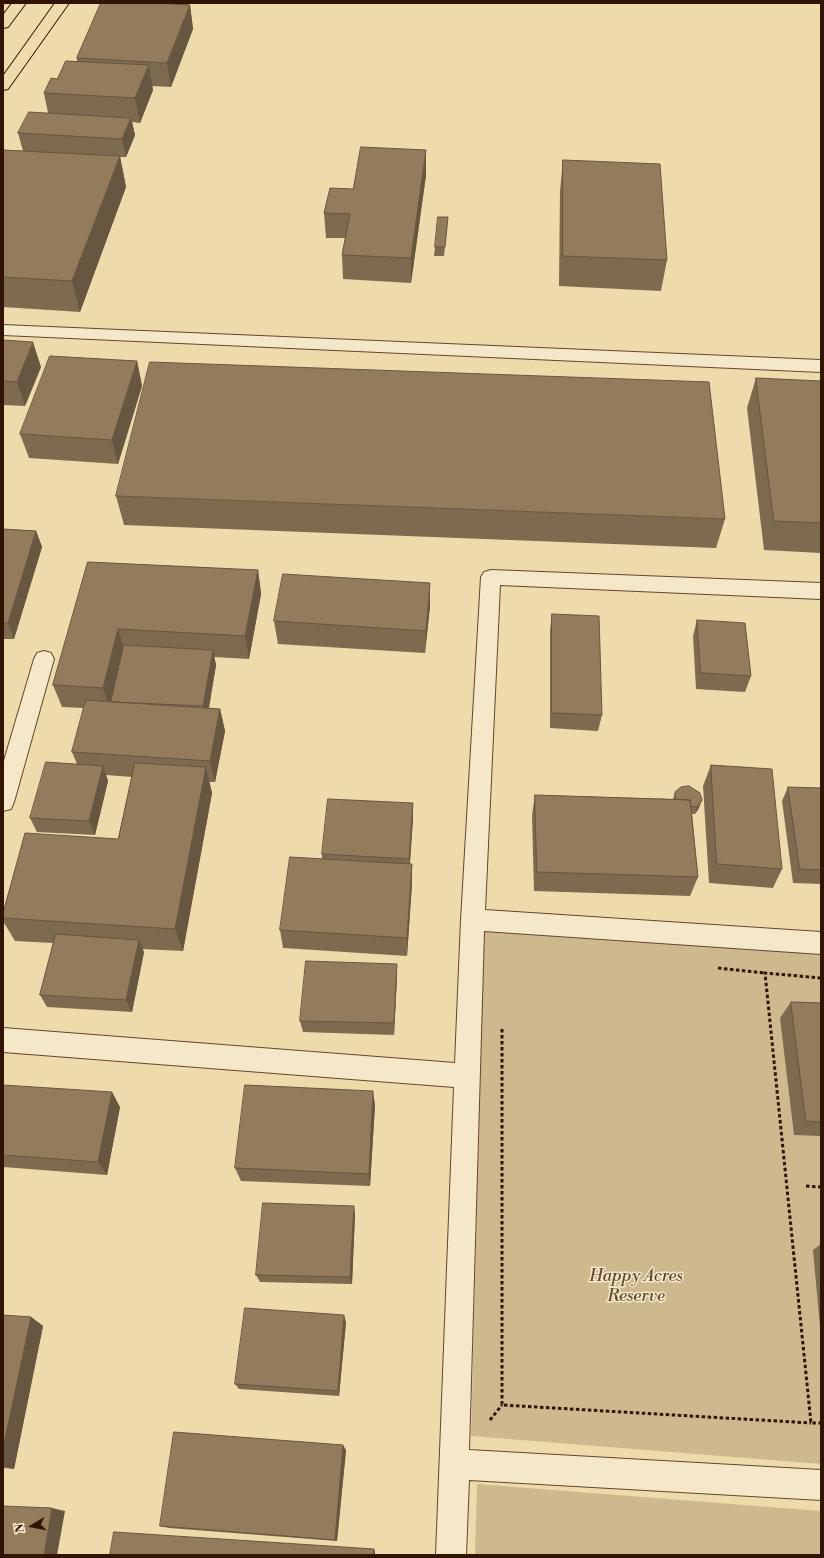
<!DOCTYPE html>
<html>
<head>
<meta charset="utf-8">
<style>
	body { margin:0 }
	#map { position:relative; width:824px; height:1558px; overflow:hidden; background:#eedbab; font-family:"Libre Bodoni",serif }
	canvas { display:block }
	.frame { position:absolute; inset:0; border:4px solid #311404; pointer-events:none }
	.north { position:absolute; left:12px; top:1506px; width:40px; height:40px; -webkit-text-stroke:3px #f4e8c8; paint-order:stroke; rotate:260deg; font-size:11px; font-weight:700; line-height:16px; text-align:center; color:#311404 }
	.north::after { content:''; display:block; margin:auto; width:14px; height:18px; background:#311404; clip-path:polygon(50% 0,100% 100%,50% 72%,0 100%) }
</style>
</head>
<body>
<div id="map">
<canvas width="824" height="1558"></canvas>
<div class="frame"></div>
<div class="north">N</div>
</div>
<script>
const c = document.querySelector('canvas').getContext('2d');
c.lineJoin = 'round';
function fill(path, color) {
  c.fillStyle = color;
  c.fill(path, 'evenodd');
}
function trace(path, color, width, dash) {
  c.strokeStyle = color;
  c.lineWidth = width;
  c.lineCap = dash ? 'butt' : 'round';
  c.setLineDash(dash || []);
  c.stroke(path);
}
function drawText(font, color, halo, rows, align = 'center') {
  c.font = font + ' "Libre Bodoni",serif';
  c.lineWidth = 3;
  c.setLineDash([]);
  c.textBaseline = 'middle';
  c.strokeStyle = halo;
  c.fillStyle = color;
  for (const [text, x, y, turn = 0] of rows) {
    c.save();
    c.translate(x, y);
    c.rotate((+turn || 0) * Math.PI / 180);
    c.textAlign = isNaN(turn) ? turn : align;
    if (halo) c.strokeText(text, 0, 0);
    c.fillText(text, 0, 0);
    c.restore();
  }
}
fill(new Path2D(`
	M484,927L821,953V1464L471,1436Z
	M477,1484L821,1511V1555H475Z`), '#ceb98f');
const minor = new Path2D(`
	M3,325L821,360V372L3,335Z
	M491,570L821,583V599L500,585L485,910L821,932V954L484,931L469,1450L821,1470V1500L469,1480L466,1555H436L454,1087L3,1052V1028L455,1063L461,920L481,577L484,572Z
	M44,651L51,653L54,659L14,802L11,809L3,811V764L34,659L37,653Z`);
const major = new Path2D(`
	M12,3H26L8,27L3,28V15Z
	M55,3H69L8,89L3,90V76Z`);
trace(minor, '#60462e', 2);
trace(major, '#311404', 2);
trace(new Path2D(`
	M718,968L765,973
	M821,978L765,973L811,1423H821
	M502,1029V1405L811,1423
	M806,1186L821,1187
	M490,1420L502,1405`), '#311404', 3, [3.5, 2.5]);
fill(minor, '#f4e8c8');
fill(major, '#eedbab');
fill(new Path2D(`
	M101,3H187V4L190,5L193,29L171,87L152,86L153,90L140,123L132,122L135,135L126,157H120L126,187L80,312L3,307V150L85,154L23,151L18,133L48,113L44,93L57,79L77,61V58Z
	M563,160L667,260L661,291L559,286L560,191Z
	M426,175L411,283L343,279L342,255L345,238H326L324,213L353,189Z
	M447,226L444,256H434L435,247Z
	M3,340L41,367L25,406L3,405Z
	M137,361L142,386L118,464L29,458L20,434Z
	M756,378L821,381V553L764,550L747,408Z
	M116,496L725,519L716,548L124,525Z
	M3,529L36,531L42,547L14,639H3Z
	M88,562L258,570L261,594L249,659L214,657L216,665L209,709H220L225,731L215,782H209L212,793L183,951L142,949L144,952L132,1012L47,1007L40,995L53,943L15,941L3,921V918L118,839L132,777L106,775L108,781L95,835L37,832L30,818L77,764L72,752L84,708L62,707L53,685Z
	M430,606L425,653L278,644L274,621Z
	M552,614L602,715L598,731L550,728V630Z
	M697,620L751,676L745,692L696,689L693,636Z
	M711,765L782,869L773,888L709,883L703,786Z
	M681,787L699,808L695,814H692L698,877L690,896L534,891L532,815L535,795L673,799L675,792Z
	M788,787L821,788V884L793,883L782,801Z
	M413,818L410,864H412V883L407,956L283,948L280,930L322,859V854Z
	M397,976L394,1035L303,1032L300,1021Z
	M791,1002L821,1003V1136L794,1135L780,1018Z
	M3,1085L120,1107L107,1175L3,1167Z
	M375,1105L370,1186L241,1181L235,1168Z
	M355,1214L352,1284L260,1282L256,1275Z
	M821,1244V1338L813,1250Z
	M3,1315L31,1317L43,1326L14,1469L3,1468Z
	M346,1322L339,1396L239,1389L235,1384Z
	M346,1450L337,1541L169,1528L160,1526Z`), '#7e6a4e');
fill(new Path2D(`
	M179,3H187L181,17Z
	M190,5L193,29L171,87L167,63Z
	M149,65L153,90L140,123L135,98Z
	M131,118L135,135L126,157L122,139Z
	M426,150V175L411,283V258Z
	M120,156L126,187L80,312L72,281Z
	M33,342L41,367L25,406L17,382Z
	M137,361L142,386L118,464L112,440Z
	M36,531L42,547L14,639L8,623Z
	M258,570L261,594L249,659L245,636Z
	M430,583V606L425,653L426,631Z
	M118,629L125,652L110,710L103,688Z
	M213,650L216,665L206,721L203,706Z
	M220,709L225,731L215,782L210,761Z
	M103,766L108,781L95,835L89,821Z
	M206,767L212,793L183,951L175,929Z
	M702,800L699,808L695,814L698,806Z
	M413,803V818L409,873V859Z
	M412,864V883L407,956V938Z
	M139,940L144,952L132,1012L126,1000Z
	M397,964V976L394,1035V1023Z
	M373,1091L375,1105L370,1186L369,1174Z
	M112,1092L120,1107L107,1175L98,1162Z
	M354,1206L355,1214L352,1284L350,1277Z
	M344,1315L346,1322L339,1396L338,1391Z
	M31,1317L43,1326L14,1469L3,1466V1449Z
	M343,1445L346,1450L337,1541L335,1540Z
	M52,1508L65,1511L57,1555H44Z
	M374,1549L375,1551V1555H373Z`), '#675640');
const building = new Path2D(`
	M101,3H156L190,5L167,63L77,58Z
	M66,61L149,65L135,98L44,93L51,78L57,79Z
	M29,112L131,118L122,139L18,133Z
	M361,147L426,150L411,258L342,255L350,214L324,213L330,188L353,189Z
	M3,150L120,156L72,281L3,277Z
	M563,160L660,164L667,260L563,256Z
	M438,217H448L445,247H435Z
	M3,340L33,342L17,382L3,381Z
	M50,356L137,361L112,440L20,434Z
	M150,362L709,382L725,519L116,496Z
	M756,378L821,381V523L774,521Z
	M3,529L36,531L8,623H3Z
	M88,562L258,570L245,636L118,629L103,688L53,685Z
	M283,574L430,583L426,631L274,621Z
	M552,614L599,616L602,715L552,713Z
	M697,620L745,623L751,676L701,673Z
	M124,645L213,650L203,706L111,702Z
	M86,700L220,709L210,761L72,752Z
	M46,762L103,766L89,821L30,818Z
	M135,763L206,767L175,929L3,918V913L25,833L118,839Z
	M711,765L772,769L782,869L717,864Z
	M689,786L700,793L702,800L698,806L691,807L690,800L675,799V792L681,787Z
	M788,787L821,788V870L800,869Z
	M535,795L690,800L698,877L537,872Z
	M328,799L413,803L409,859L322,854Z
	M290,857L412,864L407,938L280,930Z
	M56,934L139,940L126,1000L40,995Z
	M306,961L397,964L394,1023L300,1021Z
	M791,1002L821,1003V1122L806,1121Z
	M3,1085L112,1092L98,1162L3,1155Z
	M245,1085L373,1091L369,1174L235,1168Z
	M263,1203L354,1206L350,1277L256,1275Z
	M245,1308L344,1315L338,1391L235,1384Z
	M3,1315L31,1317L3,1449Z
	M174,1432L343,1445L335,1540L160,1526Z
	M3,1506L52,1508L44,1555H3Z
	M114,1532L374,1549L373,1555H110Z`);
fill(building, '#937b5b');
trace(building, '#675640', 1);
drawText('italic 17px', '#60462e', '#f4e8c8', [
	["Happy Acres",636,1277],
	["Reserve",636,1297]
]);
</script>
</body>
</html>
